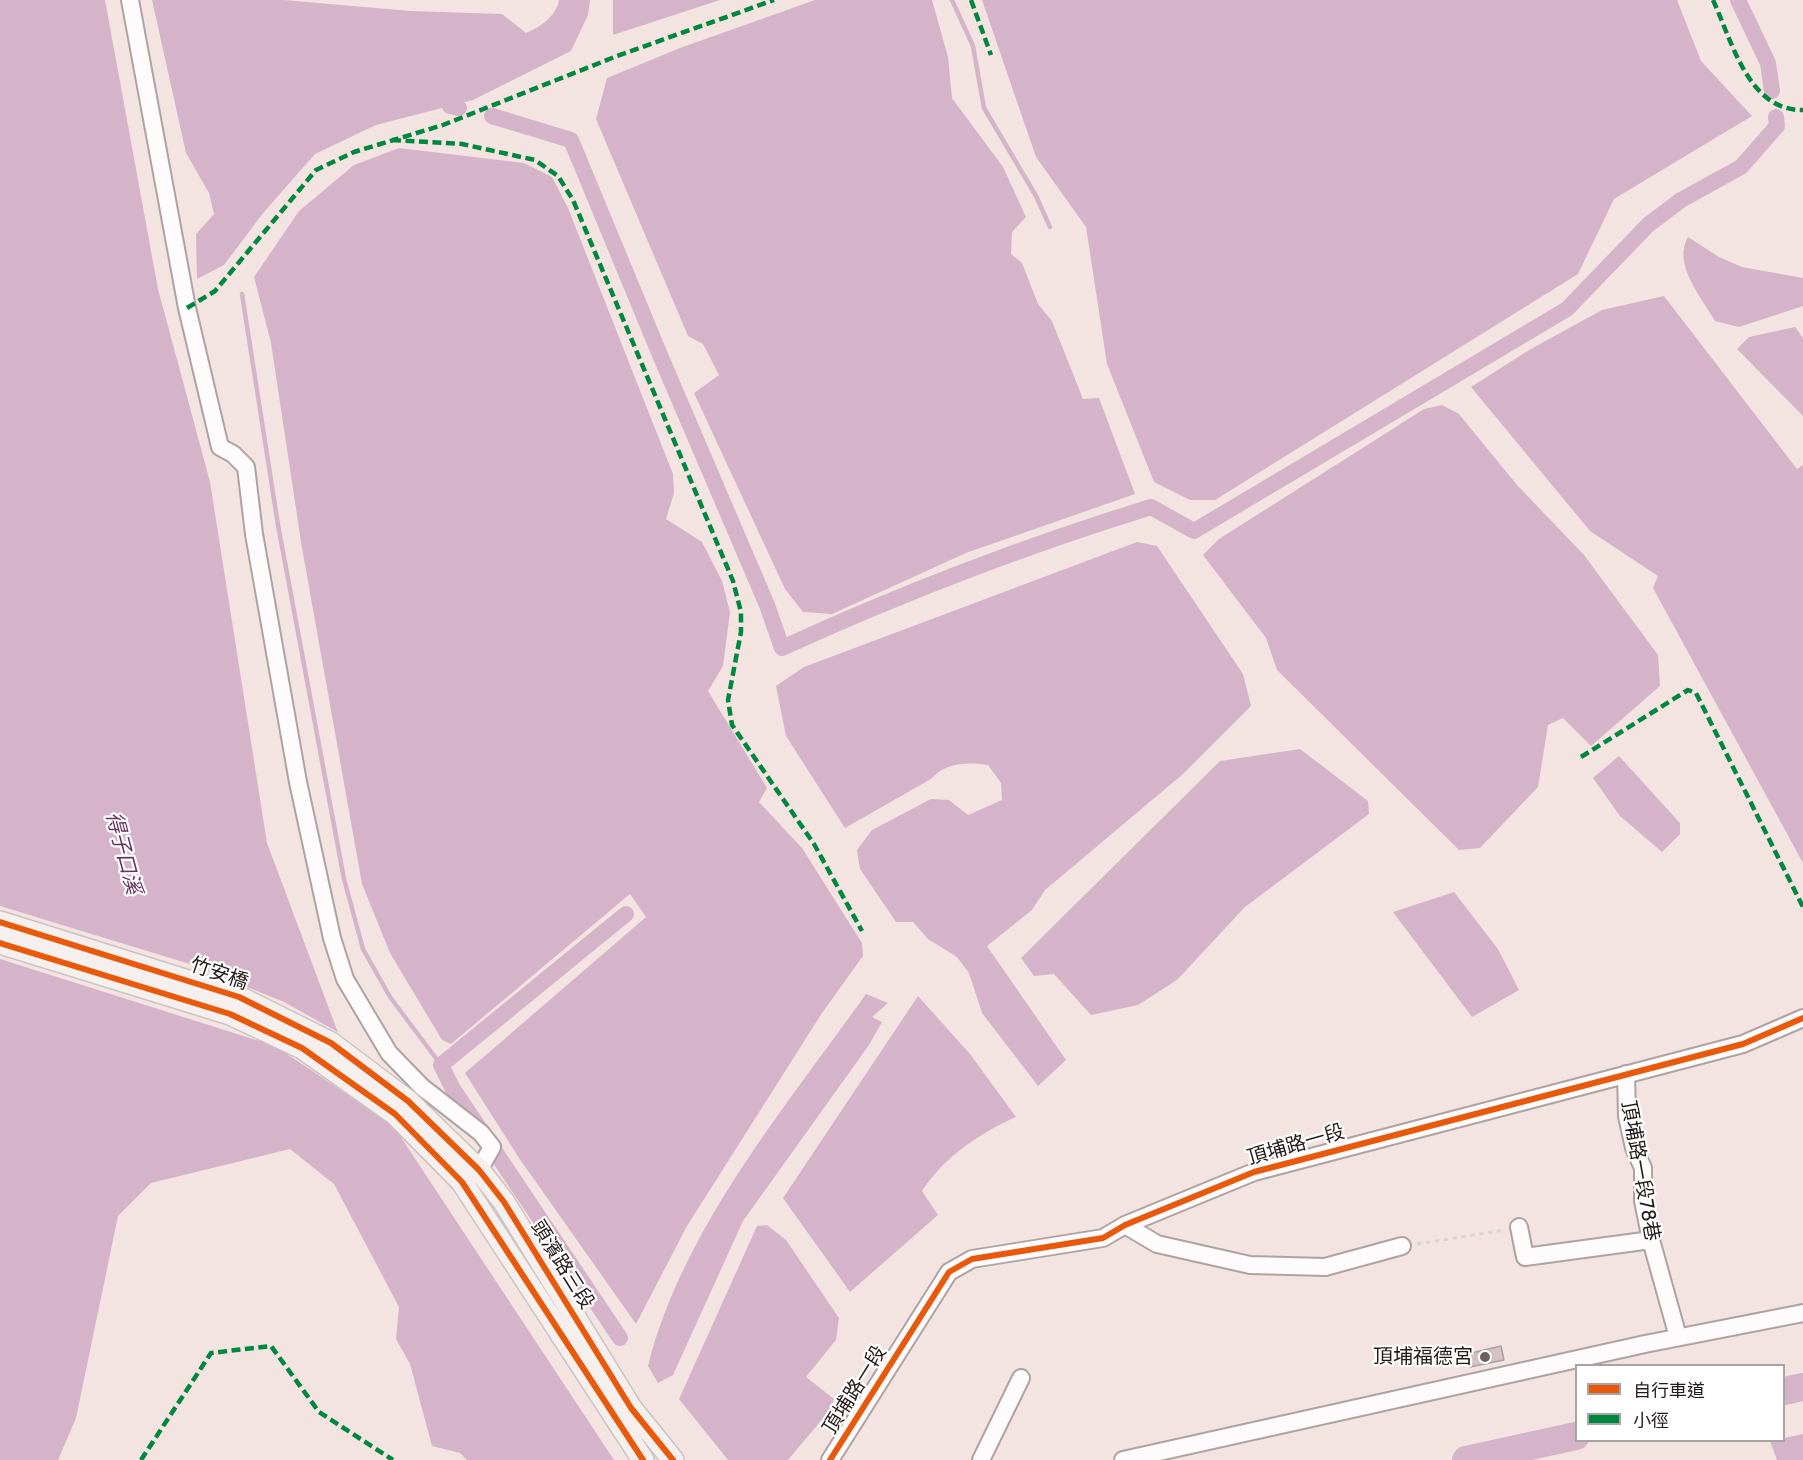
<!DOCTYPE html>
<html>
<head>
<meta charset="utf-8">
<style>
	body { margin:0 }
	#map { position:relative; width:1803px; height:1460px; overflow:hidden; background:#f3e4e2; font-family:Cabin,"Noto Sans TC",sans-serif }
	canvas { display:block }
	.legend { position:absolute; left:1575px; top:1364px; width:210px; height:78px; box-sizing:border-box; background:#fff; border:2px solid #a7a4a3; margin:0; padding:8px 10px; list-style:none; font-size:18px; color:#241b1a }
	.legend li { display:flex; align-items:center; gap:12px; height:30px }
	.legend b { width:30px; border:2px solid #a7a4a3 }
</style>
</head>
<body>
<div id="map">
<canvas width="1803" height="1460"></canvas>
<ul class="legend">
<li><b style="height:8px;background:#e8590c"></b>自行車道</li>
<li><b style="height:8px;background:#00873e"></b>小徑</li>
</ul>
</div>
<script>
const c = document.querySelector('canvas').getContext('2d');
c.lineJoin = 'round';
function fill(path, color) {
  c.fillStyle = color;
  c.fill(path, 'evenodd');
}
function trace(path, color, width, dash) {
  c.strokeStyle = color;
  c.lineWidth = width;
  c.lineCap = dash ? 'butt' : 'round';
  c.setLineDash(dash || []);
  c.stroke(path);
}
function drawText(font, color, halo, rows, align = 'center') {
  c.font = font + ' Cabin,"Noto Sans TC",sans-serif';
  c.lineWidth = 4.5;
  c.setLineDash([]);
  c.textBaseline = 'middle';
  c.strokeStyle = halo;
  c.fillStyle = color;
  for (const [text, x, y, turn = 0] of rows) {
    c.save();
    c.translate(x, y);
    c.rotate((+turn || 0) * Math.PI / 180);
    c.textAlign = isNaN(turn) ? turn : align;
    if (halo) c.strokeText(text, 0, 0);
    c.fillText(text, 0, 0);
    c.restore();
  }
}
fill(new Path2D(`
	M0,0H105L158,289L210,482L267,843L346,1054L614,1460H467L460,1453L432,1446L410,1364L396,1339L399,1307L334,1184L290,1149L151,1183L118,1216L76,1418L58,1460H0Z
	M152,0H284L411,11L502,14L526,33C540,27 556,17 559,0H590L588,15L571,51L473,100L376,125L315,154L264,212L224,265L197,279L196,234L214,214L209,193L186,153Z
	M613,0H720L613,35Z
	M815,0H932L948,57L952,98L1003,167L1026,217L1012,232L1011,254L1022,263L1038,304L1052,321L1083,399L1099,398L1135,494L966,553L832,614L803,612L785,589L694,393L719,375L703,344L688,336L596,119L607,78L680,48Z
	M982,0H1677L1701,61L1752,116L1614,199L1578,274L1215,500H1190L1154,482L1107,364L1086,227L1036,157Z
	M399,148L524,163L552,177L568,208L673,474L674,493L666,519L702,542L722,581L730,612L723,666L708,691L767,788L759,802L802,848L862,943L863,956L822,1013L687,1226L636,1324L519,1158L465,1073L646,917L630,894L451,1044L442,1040L390,953L362,884L301,542L271,343L254,277L299,211L354,165Z
	M1688,237L1719,257L1742,267L1803,278V306L1739,327L1715,321C1702,298 1672,264 1688,237Z
	M1664,296L1797,469L1803,465V863L1653,588L1658,576L1590,531L1471,387L1529,350L1602,310Z
	M1795,327L1803,338V416L1737,349L1749,337Z
	M1442,405L1459,414L1517,485L1584,555L1658,655L1660,686L1591,746L1563,718L1548,725L1538,787L1480,848L1459,850L1277,670L1266,638L1203,555L1219,539L1424,409Z
	M1137,542L1157,546L1243,674L1251,706L1183,774L1045,890L1032,910L987,946L1066,1060L1038,1086L982,1013L969,973L957,957L928,939L913,922H896L860,869L857,850L872,830L931,799L949,800L968,815L1002,800L1001,783L988,765C968,762 946,762 931,779L845,828L786,736L776,686L804,667Z
	M1300,749L1368,801L1369,814L1245,907L1177,980L1138,1005L1091,1015L1054,974L1034,976L1021,958L1220,761Z
	M1619,756L1680,823V834L1662,852L1620,816L1593,778Z
	M1454,892L1498,949L1519,990L1472,1017L1393,912Z
	M866,994L888,1003L872,1017L882,1022L869,1045L743,1221L673,1375L658,1383L648,1366C683,1228 785,1108 866,994Z
	M918,996L970,1054L1016,1117C980,1133 944,1157 922,1191L938,1215L850,1292L783,1198Z
	M767,1225L786,1240L839,1318L836,1340L806,1377L834,1399L829,1411L788,1460H728L679,1399L757,1226Z
	M1803,1434V1460H1777L1770,1441L1784,1440V1438Z`), '#d5b4ca');
fill(new Path2D(`
	M0,906L193,965L284,1002L343,1035L349,1053L399,1129L275,1046L0,959Z`), '#f3e4e2');
trace(new Path2D(`
	M952,0L973,46L984,108L1036,196L1050,227
	M242,294L278,525L344,879L363,949L390,997L441,1065`), '#d5b4ca', 4.5);
trace(new Path2D(`
	M1738,0L1768,63L1772,91
	M450,106L459,108
	M492,116L571,140L660,355L767,605L782,648C902,593 1025,546 1151,507L1194,531L1567,309L1648,225L1681,200L1741,167L1777,126L1776,117
	M620,1338L453,1089L441,1065L626,914`), '#d5b4ca', 16);
trace(new Path2D(`
	M1784,1391L1803,1387
	M1466,1460L1576,1436`), '#d5b4ca', 28);
const building = new Path2D(`
	M1501,1346L1504,1360L1470,1367L1467,1354Z`);
fill(building, '#d4c3c5');
trace(building, '#aca0a1', 1.5);
const minor = new Path2D(`
	M130,0L187,308L220,447L233,454L246,467L254,534L298,782L332,938L345,979L389,1053L422,1087L481,1133L492,1147L479,1170L470,1176
	M1626,1074L1627,1116L1634,1148L1643,1168V1201L1651,1240L1678,1337
	M1125,1225L1157,1244L1250,1265L1325,1267L1402,1246
	M1519,1227L1525,1257L1651,1240
	M830,1460L949,1272L972,1259L1103,1238L1125,1225L1254,1172L1743,1044L1803,1018
	M981,1460L1021,1378
	M1123,1460L1645,1344L1803,1313`);
const major = new Path2D(`
	M0,922L239,997L331,1043L408,1101L479,1170L504,1202L631,1408L673,1460
	M0,943L230,1014L302,1048L395,1114L462,1182L643,1460`);
trace(minor, '#aea3a2', 20);
trace(major, '#cbc3c2', 24);
trace(new Path2D(`
	M1417,1244L1505,1230`), '#d9d5d4', 3, [4.5, 4.5]);
trace(minor, '#fdfbfb', 16);
trace(major, '#f5efed', 21);
trace(new Path2D(`
	M971,0L991,55
	M1713,0C1732,41 1748,111 1803,110
	M392,140L462,144L535,160L558,176L573,200L733,581L741,612V632L728,700L732,725L814,844L862,931
	M187,308L215,291L316,170L354,152L443,125L617,56L774,0
	M1581,757L1688,690L1696,693L1803,907
	M141,1460L211,1353L271,1346L319,1412L393,1460`), '#00873e', 4.5, [9, 4.5]);
trace(new Path2D(`
	M0,922L239,997L331,1043L408,1101L479,1170L504,1202L631,1408L673,1460
	M0,943L230,1014L302,1048L395,1114L462,1182L643,1460
	M830,1460L949,1272L972,1259L1103,1238L1125,1225L1254,1172L1743,1044L1803,1018`), '#e8590c', 6);
for (const [x, y, r, color] of [
	[1485,1357,6,"#6c6160"]
]) {
  const dot = new Path2D();
  dot.arc(x, y, r, 0, 2 * Math.PI);
  c.fillStyle = color;
  c.fill(dot);
  trace(dot, '#fff', 2);
}
drawText('20px', '#241b1a', '#fff', [
	["竹安橋",219,974,19],
	["頂埔路一段",1296,1145,-16],
	["頂埔路一段78巷",1640,1171,80],
	["頭濱路三段",562,1265,58],
	["頂埔路一段",855,1390,-58]
]);
drawText('20px', '#241b1a', '#fff', [
	["頂埔福德宮",1473,1357]
], 'right');
drawText('italic 21px', '#67345e', '#fff', [
	["得子口溪",123,853,75]
]);
</script>
</body>
</html>
